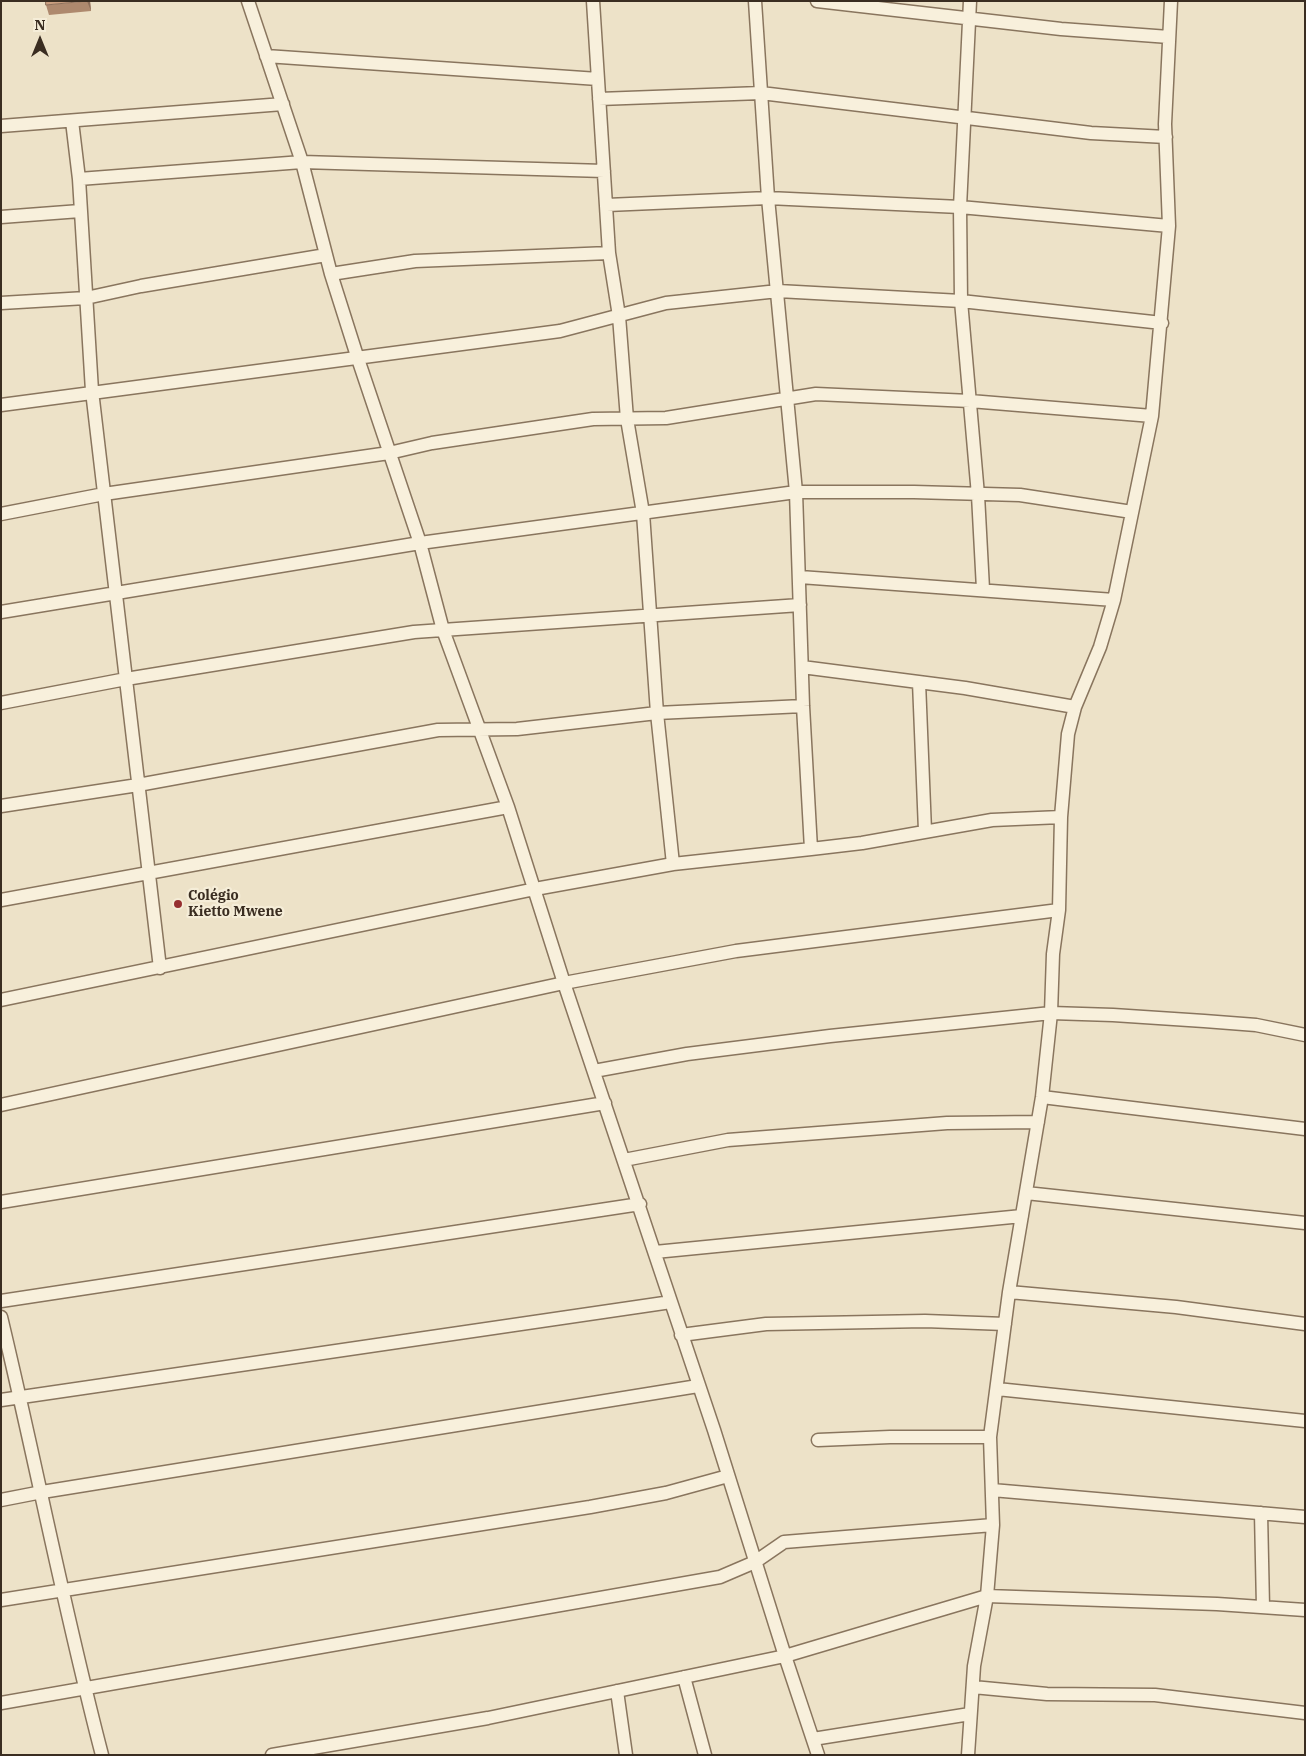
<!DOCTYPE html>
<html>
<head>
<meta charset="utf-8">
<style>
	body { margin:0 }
	#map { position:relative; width:1306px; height:1756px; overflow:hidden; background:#ede2c8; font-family:"IBM Plex Serif",serif }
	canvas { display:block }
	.frame { position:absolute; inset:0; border:2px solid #3a2d21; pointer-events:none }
	.north { position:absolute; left:15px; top:15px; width:50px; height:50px; -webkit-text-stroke:4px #f5edd8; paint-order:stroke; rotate:0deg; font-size:14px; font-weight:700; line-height:20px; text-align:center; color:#3a2d21 }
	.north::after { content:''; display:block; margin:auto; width:18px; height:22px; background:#3a2d21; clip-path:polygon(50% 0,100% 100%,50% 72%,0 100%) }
</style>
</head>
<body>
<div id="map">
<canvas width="1306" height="1756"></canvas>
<div class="frame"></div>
<div class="north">N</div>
</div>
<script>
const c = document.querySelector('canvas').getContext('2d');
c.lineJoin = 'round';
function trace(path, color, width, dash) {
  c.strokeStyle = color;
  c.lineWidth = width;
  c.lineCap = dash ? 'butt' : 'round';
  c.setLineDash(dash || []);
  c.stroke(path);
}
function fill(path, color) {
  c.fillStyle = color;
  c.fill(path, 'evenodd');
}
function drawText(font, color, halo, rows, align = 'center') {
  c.font = font + ' "IBM Plex Serif",serif';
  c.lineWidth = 4.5;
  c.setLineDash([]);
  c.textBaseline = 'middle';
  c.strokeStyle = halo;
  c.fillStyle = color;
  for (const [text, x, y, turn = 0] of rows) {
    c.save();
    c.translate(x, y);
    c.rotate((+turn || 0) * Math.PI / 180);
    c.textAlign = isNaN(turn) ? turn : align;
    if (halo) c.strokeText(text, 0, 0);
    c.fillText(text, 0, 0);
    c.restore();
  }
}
const street = new Path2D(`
	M248,1L302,162L331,274L357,356L420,543L443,630L508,807L564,983L714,1430L785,1656L818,1755
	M593,1L609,253L619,316L627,419L643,513L657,713L673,864
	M817,1L1061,29L1169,37
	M970,1L960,207L961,301L978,495L983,589
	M266,56L598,79
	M599,99L761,93L1091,133L1166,137
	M72,121L79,179L92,391L160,968
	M1,126L283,104
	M79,179L302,162L604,171
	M607,205L768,198L960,207L1169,226
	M1,217L80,211
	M331,274L415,261L609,253
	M1,303L86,298L141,286L326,255
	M1,405L560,331L666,303L778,291L961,301L1162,323
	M1,514L104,494L389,453L432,443L593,419L666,418L816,394L970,401L1152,416
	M800,577L1114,600
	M1,612L420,543L796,492H914L1020,495L1132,512
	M802,667L965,688L1075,707
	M919,682L925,831
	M1,703L126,679L414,632L800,605
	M1,806L138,785L438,730L517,729L657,713L803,706
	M811,849L862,843L992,820L1061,817
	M1,900L508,807
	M1,1000L535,889L673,864L811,849L803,706L796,492L768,198L755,1
	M594,1071L687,1054L830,1036L1051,1013L1113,1015L1204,1021L1256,1025L1305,1035
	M1042,1097L1305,1129
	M1,1105L564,983L736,951L1059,910
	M624,1160L728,1140L947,1123L1038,1122
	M1026,1193L1305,1223
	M1,1202L605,1103
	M655,1252L1022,1216
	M1009,1292L1176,1307L1305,1324
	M1,1301L640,1204
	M1,1317C36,1463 64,1610 102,1755
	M681,1335L766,1324L925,1321L1005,1324
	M997,1389L1305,1421
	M1,1400L671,1302
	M818,1440L890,1437H990
	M992,1490L1305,1517
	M1,1500L42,1492L698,1386
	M1261,1513L1263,1607
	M1,1600L590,1507L666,1493L728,1476
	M684,1677L705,1755
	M973,1687L1047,1694L1155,1695L1305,1713
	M617,1691L626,1755
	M1,1703L720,1577L755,1562L784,1542L993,1525
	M813,1739L970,1714
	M272,1755L488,1718L785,1656L987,1596L1217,1604L1305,1610
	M968,1755L974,1666L987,1596L993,1525L990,1437L1009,1292L1042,1097L1051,1013L1053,954L1059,910L1061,817L1068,734L1075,707L1100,647L1114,600L1152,416L1169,226L1165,124L1171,1`);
trace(street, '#89755e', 15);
trace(street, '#f8f0dc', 12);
fill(new Path2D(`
	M90,1L91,11L49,15L46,5Z`), '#ae896e');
fill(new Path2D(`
	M87,1H90L91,11Z`), '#8d6f5a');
const building = new Path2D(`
	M46,1H87L46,5Z`);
fill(building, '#ca9f80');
trace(building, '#8d6f5a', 1);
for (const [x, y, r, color] of [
	[178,904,5,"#962f30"]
]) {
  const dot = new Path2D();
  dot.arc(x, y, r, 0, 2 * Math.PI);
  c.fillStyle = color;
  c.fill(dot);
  trace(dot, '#f5edd8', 2);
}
drawText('bold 14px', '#3a2d21', '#f5edd8', [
	["Colégio",188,896],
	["Kietto Mwene",188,912]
], 'left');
</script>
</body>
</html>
